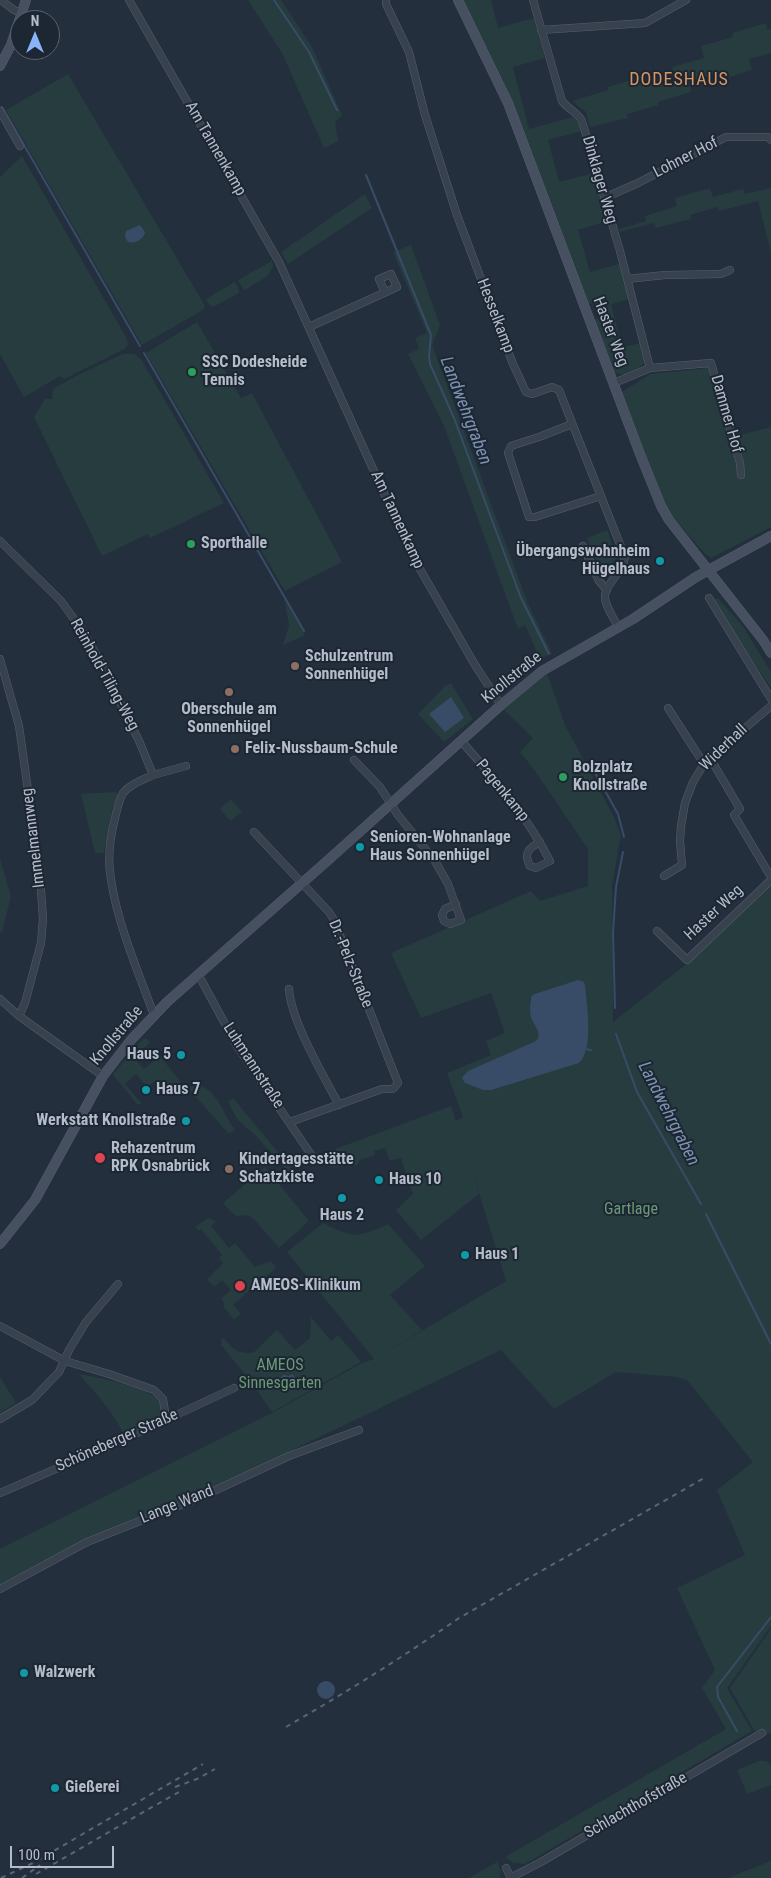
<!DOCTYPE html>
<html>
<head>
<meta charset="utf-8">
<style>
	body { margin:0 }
	#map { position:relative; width:771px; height:1878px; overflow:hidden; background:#242f3e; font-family:"Roboto Condensed",sans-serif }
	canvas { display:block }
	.north { position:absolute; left:10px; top:10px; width:50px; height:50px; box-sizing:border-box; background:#1d2633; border:1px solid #59626f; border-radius:50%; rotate:0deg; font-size:14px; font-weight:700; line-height:20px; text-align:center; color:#b4bcc9 }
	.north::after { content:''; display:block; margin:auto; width:18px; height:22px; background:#8ab4f8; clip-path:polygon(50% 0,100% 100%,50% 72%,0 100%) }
	.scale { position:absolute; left:10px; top:1846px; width:104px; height:22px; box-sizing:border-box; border:2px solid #b4bcc9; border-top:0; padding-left:6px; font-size:15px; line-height:18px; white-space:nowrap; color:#b4bcc9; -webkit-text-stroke:4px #1d2633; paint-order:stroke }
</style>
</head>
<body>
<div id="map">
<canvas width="771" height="1878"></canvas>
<div class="north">N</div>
<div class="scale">100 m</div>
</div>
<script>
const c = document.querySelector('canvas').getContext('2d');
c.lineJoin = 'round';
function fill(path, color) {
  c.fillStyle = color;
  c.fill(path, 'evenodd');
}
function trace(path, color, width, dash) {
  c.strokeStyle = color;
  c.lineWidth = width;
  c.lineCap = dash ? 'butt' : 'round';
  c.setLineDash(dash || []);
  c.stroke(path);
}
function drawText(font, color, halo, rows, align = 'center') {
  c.font = font + ' "Roboto Condensed",sans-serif';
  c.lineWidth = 4;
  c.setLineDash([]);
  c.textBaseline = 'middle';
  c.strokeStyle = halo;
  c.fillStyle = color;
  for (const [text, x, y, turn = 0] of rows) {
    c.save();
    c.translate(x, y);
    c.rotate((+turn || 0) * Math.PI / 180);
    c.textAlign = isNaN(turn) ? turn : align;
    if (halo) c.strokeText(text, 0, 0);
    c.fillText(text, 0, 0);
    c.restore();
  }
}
fill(new Path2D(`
	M248,0H281L312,47L342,115L335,122L338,141L324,148L282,53Z
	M463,0H491L498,28L534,18L545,58L513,67L529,129L573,117L579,124L582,131L548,140L559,182L594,173L607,221L578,230L590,272L619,264L630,299L611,304L622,347L642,343L646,360C640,370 626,377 615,373L594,320L600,318L594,302L588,304L502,78Z
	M766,23L767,30L771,29V53L749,59L752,70L717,81L714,74L689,81L691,92L658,102V105L627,114L628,118L590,127L586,112L572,101L608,90V87L642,77L644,83L674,74L672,67L704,58L701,46L733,37L732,33Z
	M68,74L205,306L203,310L142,345L6,110Z
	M22,156L126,337L128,345L126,348L64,379L60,376L24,397L0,354V177Z
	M710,188L713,197L743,189L745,194L771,188V253L758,201L719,211L718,207L690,215L691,219L656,228L654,223L620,232L619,229L646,221L645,216L677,206L675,198Z
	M365,194L372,208L288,264L281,252Z
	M411,245L440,325L432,345L528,604L552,653L540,659L525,625L518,629L444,426L408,354L419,349L415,338L427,333L393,252Z
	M272,261L273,266L268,276L245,290L243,289L238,280Z
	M235,282L239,290V293L213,307L210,306L206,299Z
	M197,322L241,398L252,393L342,562L285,591L146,353Z
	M123,354H134L141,359L224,503L150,538L148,534L102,556L34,417L45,399H52L53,389L80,374Z
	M711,368L730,438L771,427V527L711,558L705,554L673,517L665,504L657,487L622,392L650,374Z
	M607,530L617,557L603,576L587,538Z
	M284,597L305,635L283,645L289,625Z
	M718,598L742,625L771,672V688L712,601Z
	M547,673L565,725L614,817L621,835L612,886L613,1022L698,955L771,884V1626L727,1688L752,1731L525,1864L513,1863L505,1857L726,1729L702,1688L715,1670L677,1588L745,1555L717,1490L753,1462L687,1380L677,1377L616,1372L554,1409L501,1350L190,1499L0,1585V1549L270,1414L362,1363L374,1359L506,1281L468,1157L479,1194L421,1240L396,1210L413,1194L401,1158L390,1161L385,1148L374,1151L375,1155L360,1160L357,1165L333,1167L326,1165L322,1154L451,1106L456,1121L463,1117L447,1073L491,1055L486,1041L505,1033L491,993L421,1018L391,953L531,891L540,901L588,886V849L535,771L520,752L533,738L502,708Z
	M451,683L473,719L444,742L418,714L445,686Z
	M115,792L118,794L112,810L104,853H95L81,794Z
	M231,799L242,812L230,821L220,809Z
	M0,859L11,896L2,932H0Z
	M143,1039H147L150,1043L133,1057L144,1069L160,1056L181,1082L167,1095L154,1081L147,1087L136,1074L125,1084L142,1104H137L114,1076V1073Z
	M195,1085C217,1086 223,1115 235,1130L229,1134L188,1088Z
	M233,1098L300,1179H301L297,1182L257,1137L237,1119L228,1102Z
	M265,1167L309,1221L279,1248L254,1219L247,1215L237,1216L232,1213L223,1203Z
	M208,1218L216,1221L211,1226L229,1248L235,1243L255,1267L271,1261L276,1268L233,1305L241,1314L234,1320L223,1306L225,1304L221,1299L231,1290L222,1280L214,1287L207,1279L223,1263L219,1258L222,1255L201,1229L199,1231L195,1227Z
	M323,1223C352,1238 358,1238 388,1224L425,1266L390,1295L422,1330L374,1359L287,1252Z
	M311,1317L331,1341L338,1335L361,1362L272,1412L249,1379L221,1345L222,1337C233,1348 236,1354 253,1353L277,1330L295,1350L310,1338Z
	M79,1374C95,1377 153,1388 160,1402C163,1408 161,1414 159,1420L124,1436C114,1412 96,1394 79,1374Z
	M0,1377L16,1403L0,1413Z
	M771,1629V1733L766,1735L754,1730L730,1688Z
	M759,1761H766L771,1765V1785L747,1794L737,1770Z
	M771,1861V1878H728Z
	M497,1862L501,1871L500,1878H469Z`), '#263c3f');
fill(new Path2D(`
	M140,225L145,232C144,239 135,244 128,242L125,237L126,231Z
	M451,697L464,718L445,732L429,714Z
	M578,980L584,982L585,986C587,1005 594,1049 579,1063L491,1090H483L465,1083L462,1078L468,1071L534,1042L538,1039C540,1030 536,1028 532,1020C529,1014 530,1002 532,995Z
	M292,1374L295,1377L293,1380V1386L288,1390L283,1389L278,1382L283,1375L289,1376Z
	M317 1690a9 9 0 1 1 18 0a9 9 0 1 1-18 0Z`), '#394c67');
trace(new Path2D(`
	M274,0L309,52L337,110
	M2,107L140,346
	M366,175L431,335L429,356L430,364L454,418L521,598L549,654
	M144,353L304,631
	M594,771L618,814L624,837
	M615,1008L613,933L616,887L623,852
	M616,1034L637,1092L701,1204
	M585,1049L591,1050
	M706,1214L771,1344
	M737,1731L718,1697L717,1687L771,1617`), '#394c67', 2);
const street = new Path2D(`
	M1,0L14,10L22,13
	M129,0L279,262L413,557L475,665L501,705
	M386,0V4L409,52L425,115L457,215L513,364L526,392L532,394L552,387L559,390L625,557C623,572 607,582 605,595C604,605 614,618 618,627
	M533,0L562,101C568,109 577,112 582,121L620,251L650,368
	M541,30L645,23L686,0
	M0,111L20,146
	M604,198L638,183L726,137H768L771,140
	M627,279L665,275L721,274L730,270
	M309,327L397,287L391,274L379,279L385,292
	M614,383L650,368L711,363L740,463L741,475
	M572,424L539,437L511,446L508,453L529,517H535L601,496
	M0,541L61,601L82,630L100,661L140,743L153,775C143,780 130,784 123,793C119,800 117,810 115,818C110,838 107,859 111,879C117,923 139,974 154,1015
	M583,546L599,581L607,590
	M709,598L771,699
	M0,659L19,726L40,876L43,919L41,943L25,1003L19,1016
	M668,708L704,764
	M462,742C495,779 527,816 550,861L536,868L530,866C523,853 529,848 540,842
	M710,758L740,809L734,815L771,877
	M354,760L380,787L398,815L435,861L448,884L461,920L450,924L444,921L442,915L445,909L456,904
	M153,775L186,766
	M254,832L329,912L334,920L398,1083L393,1089H382L290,1122
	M664,876L682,865L680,841L681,826L685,803L693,782L704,764L710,758L771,706
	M657,931L687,960L771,880
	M198,974L237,1046L312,1156
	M289,989C291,1021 323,1075 339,1105
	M0,999L19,1016L103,1076
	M0,1326L65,1361L109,1374L154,1390L163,1399L165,1412L161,1422
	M0,1419L32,1400L59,1372L69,1350L86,1322L118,1284
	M0,1493L127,1438L234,1388
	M0,1589L87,1542L203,1496L289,1456L359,1430
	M506,1868L511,1878
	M510,1878L541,1862L762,1733`);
const secondary = new Path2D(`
	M458,0L508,103L640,454L661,506L669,520L763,640L771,653
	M0,66L11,45L26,0
	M0,1244L35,1200L103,1076L131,1040L167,1002L326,862L501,705L542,671L633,619L696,577L771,536`);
trace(street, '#565f6c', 8);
trace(secondary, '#565f6c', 10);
trace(street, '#38414e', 7);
trace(secondary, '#465061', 9);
trace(new Path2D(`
	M286,1727C345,1693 403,1657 459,1618L706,1477
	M175,1787L197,1779L215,1769
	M131,1819L179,1792
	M36,1874L135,1817
	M1,1878L33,1863L203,1764
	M22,1878L40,1865`), '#5a6575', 2, [5, 5]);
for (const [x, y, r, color] of [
	[192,372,5,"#2e9e5b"],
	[191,544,5,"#2e9e5b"],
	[660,561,5,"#0f9aa8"],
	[295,666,5,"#8d6e63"],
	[229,692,5,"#8d6e63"],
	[235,749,5,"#8d6e63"],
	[563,777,5,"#2e9e5b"],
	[360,847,5,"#0f9aa8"],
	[181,1055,5,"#0f9aa8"],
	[146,1090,5,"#0f9aa8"],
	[186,1121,5,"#0f9aa8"],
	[100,1158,6,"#e0444e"],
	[229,1169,5,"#8d6e63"],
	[379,1180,5,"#0f9aa8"],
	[342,1198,5,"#0f9aa8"],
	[465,1255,5,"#0f9aa8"],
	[240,1286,6,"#e0444e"],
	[24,1673,5,"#0f9aa8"],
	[55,1788,5,"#0f9aa8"]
]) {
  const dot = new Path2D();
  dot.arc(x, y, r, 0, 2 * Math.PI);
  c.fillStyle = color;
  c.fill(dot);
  trace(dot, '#1d2633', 2);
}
drawText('16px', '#b4bcc9', '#1d2633', [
	["Am Tannenkamp",215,149,60],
	["Lohner Hof",686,158,-27],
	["Dinklager Weg",599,180,74],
	["Hesselkamp",495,316,69],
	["Haster Weg",610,332,69],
	["Dammer Hof",726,414,74],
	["Am Tannenkamp",397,520,65],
	["Reinhold-Tiling-Weg",104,675,61],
	["Knollstraße",512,678,-39],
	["Widerhall",724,748,-44],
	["Pagenkamp",502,791,51],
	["Immelmannweg",34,838,-97],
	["Haster Weg",714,913,-43],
	["Dr.-Pelz-Straße",350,964,68],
	["Knollstraße",117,1036,-50],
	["Luhmannstraße",253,1066,57],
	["Schöneberger Straße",117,1441,-24],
	["Lange Wand",177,1505,-22],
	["Schlachthofstraße",636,1806,-30]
]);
drawText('bold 16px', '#b4bcc9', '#1d2633', [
	["SSC Dodesheide",202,363],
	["Tennis",202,381],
	["Sporthalle",201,544],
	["Übergangswohnheim",650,552,"right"],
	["Hügelhaus",650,570,"right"],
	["Schulzentrum",305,657],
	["Sonnenhügel",305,675],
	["Oberschule am",229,710,"center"],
	["Sonnenhügel",229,728,"center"],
	["Felix-Nussbaum-Schule",245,749],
	["Bolzplatz",573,768],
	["Knollstraße",573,786],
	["Senioren-Wohnanlage",370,838],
	["Haus Sonnenhügel",370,856],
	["Haus 5",171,1055,"right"],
	["Haus 7",156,1090],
	["Werkstatt Knollstraße",176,1121,"right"],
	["Rehazentrum",111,1149],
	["RPK Osnabrück",111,1167],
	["Kindertagesstätte",239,1160],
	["Schatzkiste",239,1178],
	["Haus 10",389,1180],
	["Haus 2",342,1216,"center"],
	["Haus 1",475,1255],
	["AMEOS-Klinikum",251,1286],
	["Walzwerk",34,1673],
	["Gießerei",65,1788]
], 'left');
drawText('16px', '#6b9a76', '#1d2633', [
	["Gartlage",631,1210],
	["AMEOS",280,1366],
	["Sinnesgarten",280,1384]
]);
c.letterSpacing = '1px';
drawText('18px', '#d59563', '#1d2633', [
	["DODESHAUS",679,80]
]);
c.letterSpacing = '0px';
drawText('italic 18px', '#7c92b1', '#1d2633', [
	["Landwehrgraben",465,411,69],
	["Landwehrgraben",668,1114,63]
]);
</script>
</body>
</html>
